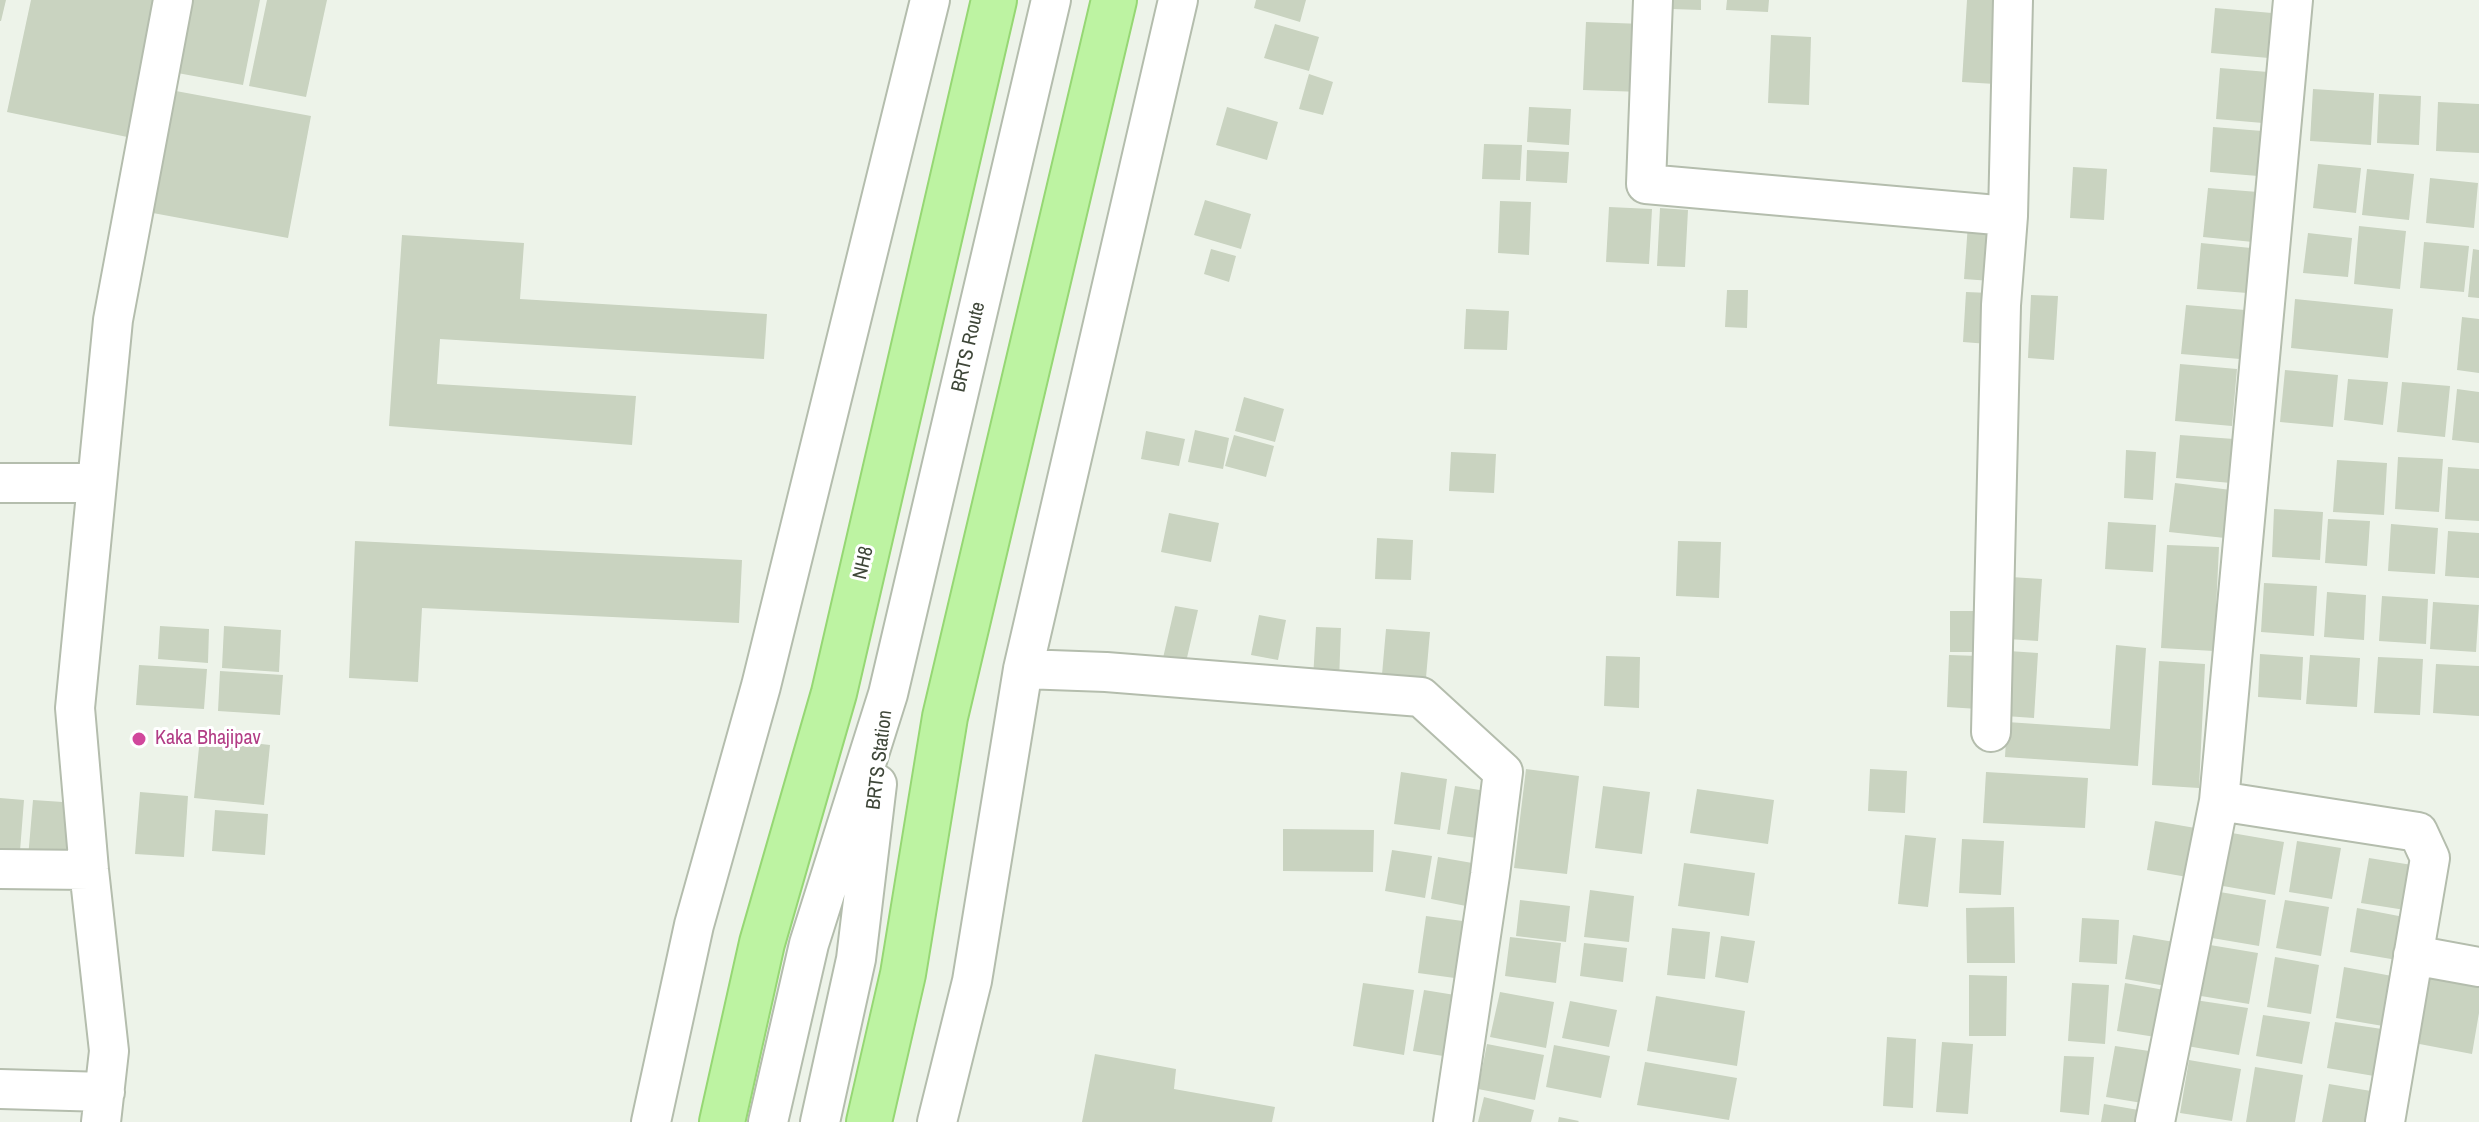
<!DOCTYPE html>
<html>
<head>
<meta charset="utf-8">
<style>
	body { margin:0 }
	canvas { display:block; background:#edf3e9 }
</style>
</head>
<body>
<canvas width="2479" height="1122"></canvas>
<script>
const c = document.querySelector('canvas').getContext('2d');
c.lineJoin = 'round';
function fill(path, color) {
  c.fillStyle = color;
  c.fill(path, 'evenodd');
}
function trace(path, color, width, dash) {
  c.strokeStyle = color;
  c.lineWidth = width;
  c.lineCap = dash ? 'butt' : 'round';
  c.setLineDash(dash || []);
  c.stroke(path);
}
function drawText(font, color, halo, rows, align = 'center') {
  c.font = font + ' "Archivo Narrow",sans-serif';
  c.lineWidth = 6;
  c.setLineDash([]);
  c.textBaseline = 'middle';
  c.strokeStyle = halo;
  c.fillStyle = color;
  for (const [text, x, y, turn = 0] of rows) {
    c.save();
    c.translate(x, y);
    c.rotate((+turn || 0) * Math.PI / 180);
    c.textAlign = isNaN(turn) ? turn : align;
    if (halo) c.strokeText(text, 0, 0);
    c.fillText(text, 0, 0);
    c.restore();
  }
}
fill(new Path2D(`
	M0,0H6L1,21H0Z
	M31,0H160L132,138L7,112Z
	M186,0H260L243,85L172,72Z
	M267,0H327L306,97L249,86Z
	M1256,0H1306L1300,22L1254,8Z
	M1673,0H1701V10L1672,9Z
	M1727,0H1769L1768,12L1726,10Z
	M1967,0H2000L1995,84L1962,82Z
	M2215,8L2272,13L2269,58L2211,53Z
	M1586,22L1644,24L1642,92L1583,90Z
	M1275,24L1319,37L1309,71L1264,58Z
	M1771,35L1811,37L1809,105L1768,103Z
	M2220,68L2268,72L2263,123L2216,119Z
	M1309,74L1333,82L1323,115L1299,109Z
	M165,89L311,116L288,238L142,211Z
	M2313,89L2374,93L2371,145L2310,141Z
	M2379,94L2421,96L2419,145L2377,143Z
	M2438,102L2479,104V153L2436,151Z
	M1227,107L1278,122L1267,160L1216,145Z
	M1529,107L1571,109L1569,145L1527,142Z
	M2213,127L2262,131L2258,176L2210,172Z
	M1484,144L1522,145L1520,180L1482,179Z
	M1527,150L1569,152L1567,183L1526,181Z
	M2318,164L2361,168L2356,213L2313,208Z
	M2073,167L2107,169L2104,220L2070,218Z
	M2367,169L2414,174L2409,220L2362,215Z
	M2430,178L2478,183L2474,228L2426,223Z
	M2208,188L2258,192L2253,242L2203,237Z
	M1205,200L1251,214L1241,249L1194,235Z
	M1500,201L1531,202L1529,255L1498,253Z
	M1609,207L1652,209L1649,264L1606,262Z
	M1660,208L1688,210L1685,267L1657,266Z
	M1968,224L1995,226L1991,281L1964,279Z
	M2359,226L2406,231L2400,289L2354,284Z
	M2308,233L2352,238L2348,277L2303,273Z
	M402,235L524,243L520,299L767,314L764,359L440,339L437,384L636,396L632,445L389,426Z
	M2424,242L2469,246L2464,292L2420,288Z
	M2201,243L2251,248L2247,293L2197,289Z
	M1211,249L1236,256L1229,282L1204,274Z
	M2473,249L2479,250V298L2468,297Z
	M1727,290H1748L1747,328L1725,327Z
	M1966,292L1990,293L1988,344L1963,342Z
	M2031,295L2058,296L2054,360L2028,358Z
	M2295,299L2393,309L2388,358L2291,348Z
	M2186,305L2245,310L2240,359L2181,354Z
	M1466,309L1509,311L1507,350L1464,349Z
	M2462,317L2479,319V373L2457,370Z
	M2180,364L2237,369L2232,426L2175,421Z
	M2285,370L2338,375L2333,427L2280,422Z
	M2348,379L2388,382L2383,425L2344,420Z
	M2402,382L2450,386L2445,437L2397,432Z
	M2457,389L2479,392V443L2452,440Z
	M1244,397L1284,409L1275,442L1235,431Z
	M1195,430L1229,438L1223,469L1188,462Z
	M1146,431L1185,439L1179,466L1141,459Z
	M1234,435L1274,446L1266,477L1225,466Z
	M2180,435L2234,439L2231,483L2176,478Z
	M2126,450L2156,452L2153,500L2124,498Z
	M1451,452L1496,454L1494,493L1449,491Z
	M2398,457L2443,459L2439,512L2395,509Z
	M2337,460L2387,463L2384,515L2333,512Z
	M2448,467L2479,469V521L2445,519Z
	M2175,483L2231,490L2225,538L2169,532Z
	M2274,509L2323,512L2320,560L2272,557Z
	M1169,513L1219,523L1211,562L1161,552Z
	M2328,519L2370,521L2367,566L2325,563Z
	M2108,522L2156,525L2153,572L2105,569Z
	M2391,524L2438,528L2435,574L2388,571Z
	M2448,531L2479,533V578L2445,576Z
	M1377,538L1413,540L1411,580L1375,579Z
	M355,541L742,560L739,623L422,608L418,682L349,678Z
	M1678,541L1721,542L1719,598L1676,596Z
	M2167,545L2219,547L2214,651L2161,648Z
	M2011,577L2042,579L2038,641L2008,639Z
	M2264,583L2317,586L2314,636L2261,632Z
	M2327,592L2366,595L2364,640L2324,637Z
	M2382,596L2428,599L2426,644L2379,641Z
	M2433,602L2479,605L2476,652L2430,649Z
	M1175,606L1198,610L1186,662L1163,658Z
	M1950,611H1980V652H1950Z
	M1259,615L1286,620L1278,660L1251,655Z
	M160,626L209,629L208,663L158,659Z
	M224,626L281,630L279,672L222,668Z
	M1316,627L1341,628L1339,681L1313,679Z
	M1386,629L1430,632L1425,689L1381,686Z
	M2116,645L2146,648L2138,766L2005,757L2007,722L2110,729Z
	M2009,651L2038,653L2034,718L2005,716Z
	M2260,654L2303,657L2301,700L2258,697Z
	M1949,655L1979,656L1978,709L1947,707Z
	M2310,655L2360,658L2357,707L2306,704Z
	M1606,656L1640,657L1639,708L1604,706Z
	M2378,657L2423,659L2420,715L2374,713Z
	M2159,661L2205,664L2199,788L2152,785Z
	M2436,664L2479,666V716L2433,713Z
	M139,665L207,669L204,709L136,705Z
	M220,671L283,675L280,715L218,711Z
	M200,737L270,745L264,805L194,798Z
	M1526,769L1579,776L1567,874L1514,868Z
	M1870,769L1907,771L1905,813L1868,811Z
	M1401,772L1447,779L1440,830L1394,824Z
	M1986,772L2088,778L2085,828L1983,823Z
	M1455,786L1492,792L1484,839L1447,834Z
	M1603,786L1650,792L1642,854L1595,848Z
	M1697,789L1774,800L1768,844L1690,833Z
	M140,792L188,796L184,857L135,854Z
	M0,798L24,800L20,851L0,850Z
	M33,800L78,803L73,862L28,858Z
	M215,810L268,814L265,855L212,851Z
	M2155,821L2201,829L2193,878L2147,870Z
	M1283,829L1374,830L1373,872L1283,871Z
	M2226,832L2284,842L2275,895L2217,885Z
	M1905,835L1936,838L1928,907L1898,904Z
	M1962,839L2004,841L2001,895L1959,893Z
	M2297,841L2341,848L2332,899L2289,892Z
	M1392,850L1432,856L1425,898L1385,891Z
	M1438,857L1478,864L1471,907L1431,899Z
	M2369,858L2412,865L2405,910L2361,903Z
	M1684,863L1755,873L1749,916L1678,906Z
	M1590,890L1634,896L1629,942L1584,937Z
	M2220,892L2266,900L2259,946L2212,938Z
	M1520,900L1570,906L1566,942L1516,936Z
	M2285,900L2329,907L2321,956L2276,948Z
	M2014,907L2015,963H1967L1966,908Z
	M2357,908L2404,917L2397,960L2350,952Z
	M1426,916L1470,922L1462,979L1418,973Z
	M2082,918L2119,920L2117,964L2079,962Z
	M1672,928L1710,932L1705,979L1667,975Z
	M2133,935L2180,943L2172,987L2125,979Z
	M1721,936L1755,941L1748,983L1715,977Z
	M1510,937L1561,943L1556,983L1505,976Z
	M1584,943L1627,948L1623,982L1580,976Z
	M2210,945L2258,953L2249,1004L2201,996Z
	M2275,957L2319,965L2311,1014L2267,1007Z
	M2424,963L2479,974V1013L2472,1054L2409,1042Z
	M2344,967L2392,976L2383,1026L2336,1018Z
	M1969,975L2007,976L2006,1036H1969Z
	M1363,983L1414,990L1404,1055L1353,1046Z
	M2072,983L2109,985L2105,1044L2068,1041Z
	M2125,983L2170,991L2162,1038L2117,1031Z
	M1424,990L1461,996L1449,1057L1413,1051Z
	M1500,992L1554,1002L1546,1048L1490,1037Z
	M1656,996L1745,1011L1737,1066L1647,1051Z
	M2195,1000L2248,1008L2239,1055L2187,1046Z
	M1570,1001L1617,1010L1609,1047L1562,1038Z
	M2263,1015L2310,1022L2302,1064L2256,1056Z
	M2335,1022L2382,1029L2374,1076L2327,1068Z
	M1887,1037L1916,1039L1913,1108L1883,1106Z
	M1942,1042L1973,1044L1968,1114L1936,1112Z
	M1487,1044L1544,1055L1535,1100L1478,1089Z
	M1554,1045L1610,1056L1601,1098L1546,1087Z
	M2115,1046L2163,1053L2154,1105L2106,1097Z
	M1095,1054L1176,1069L1174,1089L1275,1107L1272,1122H1082Z
	M2064,1056L2094,1057L2089,1115L2060,1112Z
	M2189,1060L2241,1069L2232,1121L2180,1113Z
	M1645,1062L1737,1078L1729,1120L1637,1105Z
	M2255,1067L2303,1075L2295,1122H2246Z
	M2329,1084L2383,1093L2378,1122H2322Z
	M1484,1097L1534,1110L1531,1122H1478Z
	M2104,1104L2150,1112L2148,1122H2101Z
	M1559,1117L1579,1121L1578,1122H1558Z`), '#c9d3c0');
const minor = new Path2D(`
	M1653,0L1646,184L2008,216
	M0,483H97
	M1023,669L1106,672L1421,697L1503,772L1490,875L1453,1122
	M1991,732L2001,305L2008,216L2013,0
	M2219,801L2418,832L2430,858L2385,1122
	M0,869L89,870
	M2413,955L2479,967
	M0,1089L105,1092
	M101,1122L109,1051L89,870L75,708L113,320L173,0
	M651,1122L694,925L761,686L930,0
	M768,1122L809,944L888,694L1051,0
	M820,1122L856,959L877,784
	M937,1122L972,981L1023,669L1178,0
	M2155,1122L2219,801L2293,0`);
const major = new Path2D(`
	M722,1122L762,943L834,693L994,0
	M869,1122L903,974L945,717L1114,0`);
trace(minor, '#b4bdad', 42);
trace(major, '#96d774', 48);
trace(minor, '#fff', 38);
trace(major, '#bdf3a2', 44);
for (const [x, y, r, color] of [
	[139,739,8,"#d1479c"]
]) {
  const dot = new Path2D();
  dot.arc(x, y, r, 0, 2 * Math.PI);
  c.fillStyle = color;
  c.fill(dot);
  trace(dot, '#fff', 3);
}
drawText('20px', '#3e4638', '#fff', [
	["BRTS Route",969,347,-77],
	["NH8",864,563,-77],
	["BRTS Station",880,760,-83]
]);
drawText('20px', '#b23c85', '#fff', [
	["Kaka Bhajipav",155,739]
], 'left');
</script>
</body>
</html>
